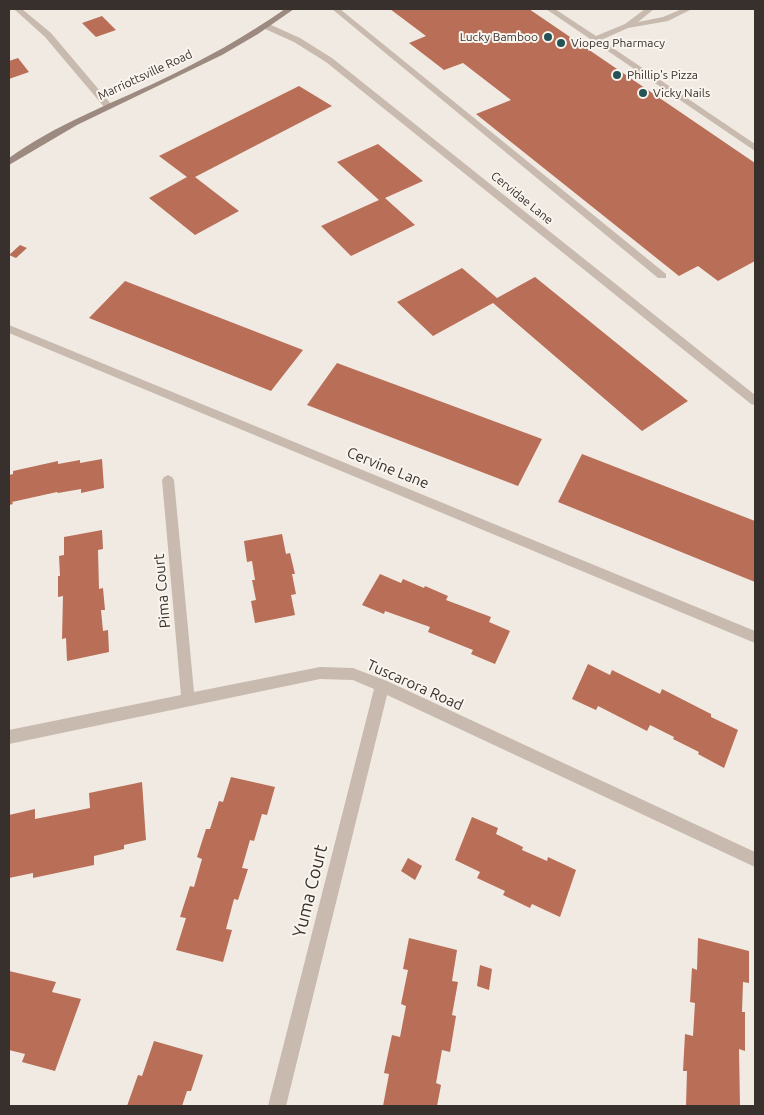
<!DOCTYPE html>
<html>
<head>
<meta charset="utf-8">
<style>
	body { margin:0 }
	#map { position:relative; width:764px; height:1115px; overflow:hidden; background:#f1eae2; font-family:Ubuntu,sans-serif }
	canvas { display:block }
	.frame { position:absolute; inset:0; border:10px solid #38302c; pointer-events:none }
</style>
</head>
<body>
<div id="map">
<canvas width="764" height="1115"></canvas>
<div class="frame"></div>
</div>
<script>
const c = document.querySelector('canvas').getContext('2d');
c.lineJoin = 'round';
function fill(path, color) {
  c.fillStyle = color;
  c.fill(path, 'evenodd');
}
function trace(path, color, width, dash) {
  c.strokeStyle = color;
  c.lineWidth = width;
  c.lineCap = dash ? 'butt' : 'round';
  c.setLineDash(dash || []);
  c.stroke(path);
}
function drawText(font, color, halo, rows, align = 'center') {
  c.font = font + ' Ubuntu,sans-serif';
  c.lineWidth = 4;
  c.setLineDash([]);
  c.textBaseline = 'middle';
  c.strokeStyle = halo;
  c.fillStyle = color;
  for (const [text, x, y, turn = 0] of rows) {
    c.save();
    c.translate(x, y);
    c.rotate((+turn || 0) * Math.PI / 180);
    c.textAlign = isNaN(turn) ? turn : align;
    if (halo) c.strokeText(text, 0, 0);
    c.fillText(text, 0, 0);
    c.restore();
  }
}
fill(new Path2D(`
	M390,9H529L755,163V261L718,281L698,266L679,276L476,114L511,100L463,63L444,70L409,43L426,36Z
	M102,16L116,30L96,37L82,23Z
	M18,58L29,72L9,79V61Z
	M299,86L332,106L195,177L239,211L195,235L149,198L187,177L159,156Z
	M378,144L423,181L385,198L415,225L351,256L321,226L379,200L337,162Z
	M20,245L27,248L16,258L9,255Z
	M462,268L497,298L535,277L688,401L642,431L493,303L433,336L397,302Z
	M125,281L303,350L271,391L89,318Z
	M337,363L542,439L518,486L307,405Z
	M582,454L755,521V582L558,502Z
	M102,459L104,488L81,493V489L58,493L57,492L12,502L13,504L9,505V475L13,474V471L58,461V464L80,460V463Z
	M102,530L103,549L98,550L99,589L103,588L105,610H101L103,631L108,630L109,652L67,661L66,638L62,639L63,596L58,597V576H60L59,556L64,555V537Z
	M282,534L286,554L290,553L295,574H292L296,594L291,595L295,615L255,623L251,601L256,600L252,580H255L252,561L247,562L244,541Z
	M380,574L401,583L403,579L424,588L425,586L448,596L446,600L491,617L489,622L510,631L495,664L471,654L473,650L428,632L430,627L385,611L384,614L362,605Z
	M588,664L610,675L612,670L660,694L662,689L711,714V717L738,730L724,768L698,754L699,752L673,739L674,737L650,725L647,731L598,706L596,710L572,699Z
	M231,777L275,787L267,815L262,814L254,841L250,840L242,868L248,869L238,900L234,899L226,929L232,930L223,962L176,950L186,918L180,917L190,886L194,887L202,859L197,857L206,829H210L219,801L223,802Z
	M142,782L146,840L124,845V849L94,856V865L33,878V873L9,878V815L35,809V819L90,808L89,793Z
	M472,817L498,828L496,834L523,847L522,850L547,861L548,857L576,870L560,917L532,904L530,908L503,895L505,891L477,878L480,872L455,860Z
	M408,858L422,866L415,880L401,871Z
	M409,938L457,950L452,981L458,982L452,1015L456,1016L450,1052L442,1050L436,1083L441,1085L437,1106H383L389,1074L384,1073L392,1035L400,1037L406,1006L401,1004L408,970L403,969Z
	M698,938L749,951V983L743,982L742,1012H745V1051L739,1049L740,1106H686L687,1071H683L685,1034L693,1036L695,1003L690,1002L692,968L697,970Z
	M480,965L492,969L489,990L477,986Z
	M9,971L56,982L52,992L81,999L55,1071L22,1062L25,1054L9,1050Z
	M154,1041L203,1055L191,1091H187L182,1106H127L138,1075L142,1076Z`), '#b96e57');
fill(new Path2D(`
	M332,9H340L666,274V278H658Z
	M546,9H555L596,36L625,24L645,9H654L638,22L663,17L682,9H692L668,21L628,28L601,40L755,144V151Z`), '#c8baae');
fill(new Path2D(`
	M14,9H22L51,33L111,104V108H105L45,37Z
	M263,24H269L300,38L332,58L755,395V405L751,404L326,62L294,42L263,28Z
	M9,325L755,631V643L9,333Z
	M168,475L172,477L174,480L194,692L320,667L353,668L387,681L755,852V867L387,695L286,1106H268L374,689L353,680L320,679L9,744V730L181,695L162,480L164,477Z`), '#c8baae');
fill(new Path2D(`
	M285,9H294L258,34L222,55L77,125L9,165V158C55,125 108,105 159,81C203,60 245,37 285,9Z`), '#9c8a80');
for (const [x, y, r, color] of [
	[548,37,5,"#255355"],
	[561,43,5,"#255355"],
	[617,75,5,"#255355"],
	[643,93,5,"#255355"]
]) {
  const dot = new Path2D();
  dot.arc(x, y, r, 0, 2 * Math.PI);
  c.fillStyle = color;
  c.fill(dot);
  trace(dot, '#f9f4ee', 2);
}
drawText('12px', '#38302c', '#f9f4ee', [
	["Lucky Bamboo",538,37,"right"],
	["Viopeg Pharmacy",571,43],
	["Phillip's Pizza",627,75],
	["Vicky Nails",653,93]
], 'left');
drawText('12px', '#38302c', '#f9f4ee', [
	["Marriottsville Road",145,75,-25],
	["Cervidae Lane",522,198,39]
]);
drawText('15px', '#38302c', '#f9f4ee', [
	["Cervine Lane",388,468,22],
	["Pima Court",162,591,-95],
	["Tuscarora Road",415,685,24]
]);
drawText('18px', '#38302c', '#f9f4ee', [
	["Yuma Court",310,891,-76]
]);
</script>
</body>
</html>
